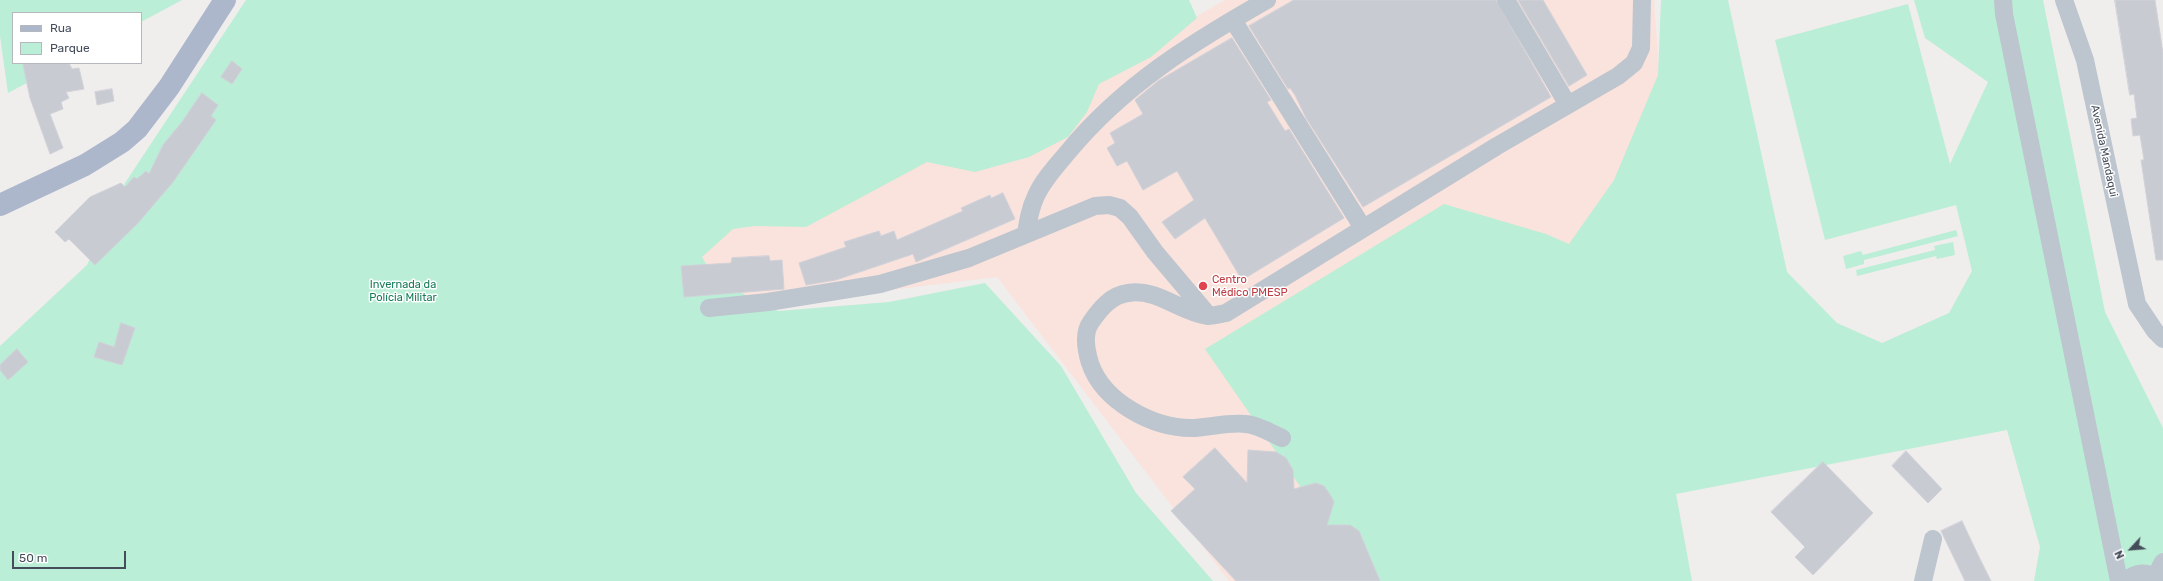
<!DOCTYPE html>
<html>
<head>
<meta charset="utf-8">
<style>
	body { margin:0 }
	#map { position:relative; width:2163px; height:581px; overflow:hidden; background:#f0eded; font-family:Rubik,sans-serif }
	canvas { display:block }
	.legend { position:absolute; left:12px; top:12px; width:130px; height:52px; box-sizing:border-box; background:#fff; border:1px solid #b5b8bd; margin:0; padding:5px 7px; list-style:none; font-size:12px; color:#454d5a }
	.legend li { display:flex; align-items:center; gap:8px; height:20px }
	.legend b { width:20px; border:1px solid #b5b8bd }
	.north { position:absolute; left:2111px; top:529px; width:40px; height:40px; -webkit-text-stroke:3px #fff; paint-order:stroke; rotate:244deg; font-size:11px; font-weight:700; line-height:16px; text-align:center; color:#454d5a }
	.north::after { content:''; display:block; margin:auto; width:14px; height:18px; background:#454d5a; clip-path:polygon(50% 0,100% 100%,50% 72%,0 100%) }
	.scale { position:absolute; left:12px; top:551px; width:114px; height:18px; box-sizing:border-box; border:2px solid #454d5a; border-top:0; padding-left:5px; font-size:12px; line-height:14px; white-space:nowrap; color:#454d5a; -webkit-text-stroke:3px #fff; paint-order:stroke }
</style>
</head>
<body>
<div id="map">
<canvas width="2163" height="581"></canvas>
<ul class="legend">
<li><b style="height:5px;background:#acb7cc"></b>Rua</li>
<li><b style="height:11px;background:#baeed6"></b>Parque</li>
</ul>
<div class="north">N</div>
<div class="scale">50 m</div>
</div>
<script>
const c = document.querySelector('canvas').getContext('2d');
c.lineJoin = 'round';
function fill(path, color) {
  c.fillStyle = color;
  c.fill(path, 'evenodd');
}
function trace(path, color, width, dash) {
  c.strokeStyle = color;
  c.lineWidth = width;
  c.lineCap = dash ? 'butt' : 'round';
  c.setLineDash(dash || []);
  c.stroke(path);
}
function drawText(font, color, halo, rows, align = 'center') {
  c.font = font + ' Rubik,sans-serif';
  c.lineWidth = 3;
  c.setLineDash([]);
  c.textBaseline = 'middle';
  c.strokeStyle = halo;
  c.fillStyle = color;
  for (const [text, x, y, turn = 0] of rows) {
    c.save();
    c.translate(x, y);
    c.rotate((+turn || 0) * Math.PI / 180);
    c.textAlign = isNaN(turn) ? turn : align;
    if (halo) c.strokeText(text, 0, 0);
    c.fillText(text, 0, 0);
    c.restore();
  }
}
fill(new Path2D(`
	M1225,0H1654L1661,98L1549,295L1396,581H1229L997,277L670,317L650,172L1053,99Z`), '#fae3dc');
fill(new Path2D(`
	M0,0H182L141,22V13H13V63H64L8,93L0,36Z
	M246,0H1189L1197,18L1151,57L1099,84L1087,112L1068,137L1029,157L975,172L927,162L806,227L755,226L733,229L702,257L715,280L778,311L889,302L985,283L1061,366L1136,493L1213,581H0V346L87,265L125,183Z
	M1661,0H1728L1787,272L1837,323L1882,343L1949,313L1972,271L1956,205L1825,240L1775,40L1908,4L1950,164L1988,82L1925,38L1914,0H2043L2105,312L2163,428V581H2034L2040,547L2007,430L1676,494L1692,581H1323L1344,550L1205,349L1444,204L1546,234L1569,244L1614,180L1658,75Z
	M1956,230L1958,236L1864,260V264L1846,269L1843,256L1861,251L1863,255Z
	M1953,242L1955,255L1937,259L1936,256L1857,276L1856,270L1935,250L1934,246Z`), '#baeed6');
const building = new Path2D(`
	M1294,0H1496L1551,97L1363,207L1306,118L1295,95L1290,88L1288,89L1249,26Z
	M1518,0H1543L1587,75L1569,86Z
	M2115,0H2155L2163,53V260H2156L2141,160H2144L2140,135L2133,136L2131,119L2137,118L2134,94L2130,95Z
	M1232,38L1271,100L1267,102L1285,131L1289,129L1344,218L1242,280L1205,218L1175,239L1162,222L1194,200L1177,171L1143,190L1127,161L1117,166L1107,148L1115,143L1110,133L1143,114L1135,100L1158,81Z
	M232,61L242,69L232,84L221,77Z
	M23,63H69L72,69L79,68L84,89L66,92L69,98L61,102L63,109L50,114L63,148L50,154L30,98Z
	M112,89L114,101L97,105L95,92Z
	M202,93L218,105L211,116L216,120L173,182L138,223L95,265L69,239L65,242L55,232L90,197L121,183L125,187L134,177L137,179L146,171L149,174L163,145L182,122Z
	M1003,193L1015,219L916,262L913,254L836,280L806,285L799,263L846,247L844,242L879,231L881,236L894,231L897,240L963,211L961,208L990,195L991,198Z
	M769,256L770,261L782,260L784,289L684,297L681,266L731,263L732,258Z
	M121,323L135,328L122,365L94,357L99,342L114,347Z
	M17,349L28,362L8,380L0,370V365Z
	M1215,448L1247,483L1248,450L1276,452L1286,458L1293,470L1294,489L1316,483L1324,486L1331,496L1334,502L1327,525H1350L1359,531L1380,581H1236L1171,511L1195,489L1183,477Z
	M1906,451L1942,489L1928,503L1892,466Z
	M1823,462L1873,513L1813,575L1795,557L1805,547L1771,512Z
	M1962,521L1980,559L1991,581H1965L1941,531Z`);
fill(building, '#c9cbd3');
trace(building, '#d1d2d9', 1);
trace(new Path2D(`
	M1506,0L1568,105
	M2003,0L2004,14L2119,581
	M2064,0L2085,60L2137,304L2155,331L2163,339
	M1233,20L1363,228
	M1026,234C1028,221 1030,208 1036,196C1043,180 1057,165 1068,152C1123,85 1193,42 1267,0
	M709,308L768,302L880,284L969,258L1095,206L1109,205L1120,208L1130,217L1155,252L1209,316
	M1282,438C1271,433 1258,425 1246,424C1229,422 1211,427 1194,428C1154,429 1103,402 1090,363C1086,350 1083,333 1091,322C1100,309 1111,295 1128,293C1158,288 1179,312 1208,316C1214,316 1221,314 1226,313L1497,146L1618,76L1634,63L1641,48L1642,0
	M2155,577L2163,562
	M1923,581L1933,539
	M2125,581C2136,572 2148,570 2158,581`), '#bdc5cf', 18);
trace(new Path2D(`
	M0,205L85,165L122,142L137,129L169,87L225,0`), '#acb7cc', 22);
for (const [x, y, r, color] of [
	[1203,286,5,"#e0444e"]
]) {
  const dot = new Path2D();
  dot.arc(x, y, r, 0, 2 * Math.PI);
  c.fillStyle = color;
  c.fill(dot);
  trace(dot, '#fff', 1.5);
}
drawText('11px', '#454d5a', '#fff', [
	["Avenida Mandaqui",2104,151,78]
]);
drawText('11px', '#be3a42', '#fff', [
	["Centro",1212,280],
	["Médico PMESP",1212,293]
], 'left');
drawText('11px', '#167b59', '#fff', [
	["Invernada da",403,285],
	["Polícia Militar",403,298]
]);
</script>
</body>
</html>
